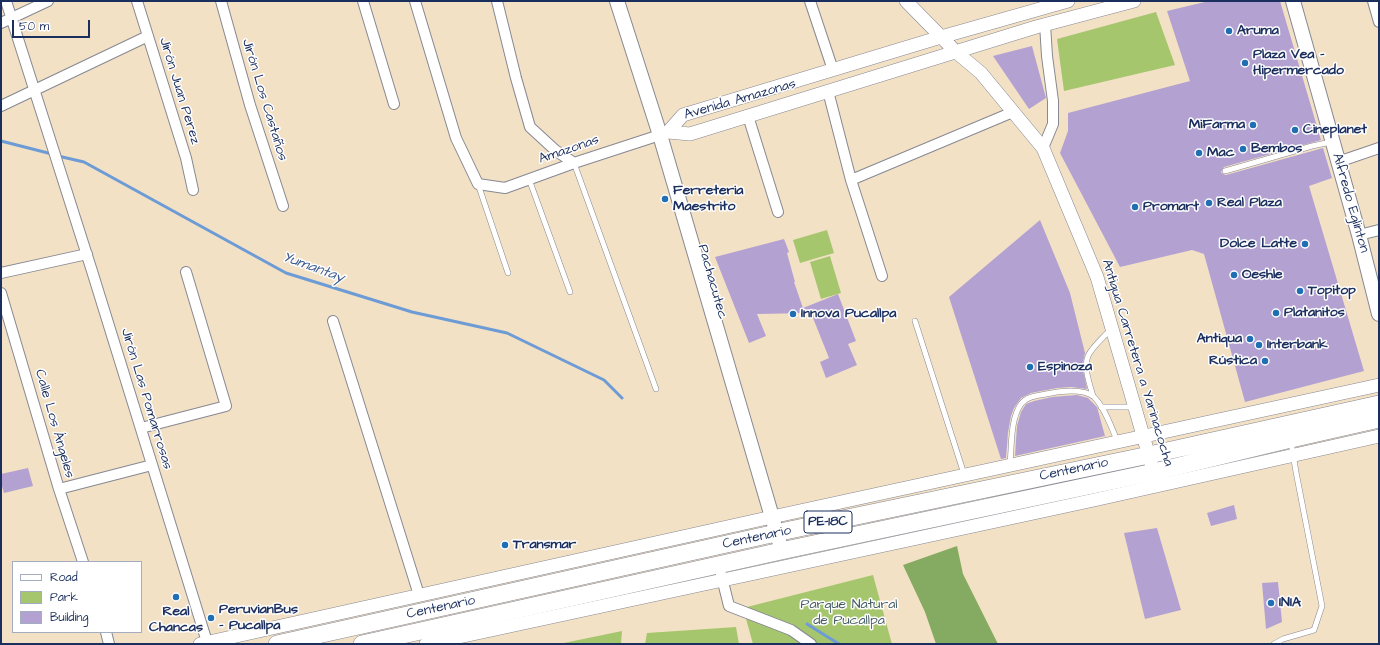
<!DOCTYPE html>
<html>
<head>
<meta charset="utf-8">
<style>
	body { margin:0 }
	#map { position:relative; width:1380px; height:645px; overflow:hidden; background:#f3e1c5; font-family:"Architects Daughter",sans-serif }
	canvas { display:block }
	.frame { position:absolute; inset:0; border:2px solid #1b2f5e; pointer-events:none }
	.legend { position:absolute; left:12px; top:561px; width:130px; height:72px; box-sizing:border-box; background:#fff; border:1px solid #a4acbf; margin:0; padding:5px 7px; list-style:none; font-size:12px; color:#1b2f5e }
	.legend li { display:flex; align-items:center; gap:8px; height:20px }
	.legend b { width:20px; border:1px solid #a4acbf }
	.scale { position:absolute; left:12px; top:20px; width:78px; height:18px; box-sizing:border-box; border:2px solid #1b2f5e; border-top:0; padding-left:5px; font-size:12px; line-height:14px; white-space:nowrap; color:#1b2f5e; -webkit-text-stroke:3px #fff; paint-order:stroke }
</style>
</head>
<body>
<div id="map">
<canvas width="1380" height="645"></canvas>
<div class="frame"></div>
<ul class="legend">
<li><b style="height:5px;background:#fff"></b>Road</li>
<li><b style="height:11px;background:#a6c66e"></b>Park</li>
<li><b style="height:11px;background:#b3a1d2"></b>Building</li>
</ul>
<div class="scale">50 m</div>
</div>
<script>
const c = document.querySelector('canvas').getContext('2d');
c.lineJoin = 'round';
function fill(path, color) {
  c.fillStyle = color;
  c.fill(path, 'evenodd');
}
function trace(path, color, width, dash) {
  c.strokeStyle = color;
  c.lineWidth = width;
  c.lineCap = dash ? 'butt' : 'round';
  c.setLineDash(dash || []);
  c.stroke(path);
}
function drawText(font, color, halo, rows, align = 'center') {
  c.font = font + ' "Architects Daughter",sans-serif';
  c.lineWidth = 3;
  c.setLineDash([]);
  c.textBaseline = 'middle';
  c.strokeStyle = halo;
  c.fillStyle = color;
  for (const [text, x, y, turn = 0] of rows) {
    c.save();
    c.translate(x, y);
    c.rotate((+turn || 0) * Math.PI / 180);
    c.textAlign = isNaN(turn) ? turn : align;
    if (halo) c.strokeText(text, 0, 0);
    c.fillText(text, 0, 0);
    c.restore();
  }
}
fill(new Path2D(`
	M1156,12L1175,65L1064,91L1057,39Z
	M827,230L834,253L800,263L793,240Z
	M830,256L841,293L821,299L810,262Z
	M873,575L892,644H753L743,608Z
	M736,627L739,644H645L647,633Z
	M622,631L621,644H559Z`), '#a6c66e');
fill(new Path2D(`
	M957,546L963,574L998,644H936L925,612L903,565Z`), '#84ab61');
trace(new Path2D(`
	M1,141L52,154
	M58,156L84,162L286,273L412,312L507,333L604,380L622,398
	M807,624L839,644`), '#6c9bd5', 3);
fill(new Path2D(`
	M1209,1H1280L1321,140L1224,167L1221,172L1223,174L1226,175L1323,148L1332,178L1309,186L1364,371L1245,402L1204,254L1192,250L1120,267L1060,153L1068,131V113L1190,81L1167,11Z
	M1032,46L1046,98L1029,109L993,56Z
	M1040,220L1070,293L1085,353L1082,366L1087,389L1071,387L1057,388L1031,393L1021,398L1014,408L1011,416L1008,432L1006,458L1001,459L949,297Z
	M784,239L789,252L787,253L795,282H794L803,308L838,294L856,341L848,344L857,365L826,378L820,362L829,358L811,313L757,314L766,336L749,343L715,257Z
	M1077,395L1088,398L1097,407L1105,436L1015,456L1017,426L1021,412L1026,404L1034,401L1052,397Z
	M28,468L33,486L4,493L1,483V474Z
	M1234,505L1237,519L1211,526L1207,513Z
	M1157,528L1181,610L1145,619L1124,533Z
	M1278,582L1282,622L1266,629L1262,583Z`), '#b3a1d2');
const service = new Path2D(`
	M574,163L656,389
	M1225,171L1312,146L1331,142
	M529,179L570,292
	M478,184L508,273
	M915,321L964,474
	M1093,396C1090,385 1083,368 1088,356C1092,347 1103,338 1110,330
	M1101,407H1134
	M1010,464C1012,445 1010,420 1021,404C1027,396 1037,396 1046,394C1059,391 1084,388 1094,397C1105,408 1111,427 1117,440
	M1274,644L1283,639L1314,630L1322,606L1296,472L1291,442`);
const minor = new Path2D(`
	M6,1L92,271L207,642
	M137,1L186,158L193,190
	M221,1L250,105L283,206
	M363,1L394,104
	M415,1L456,138L478,184L505,188L574,163L666,133
	M497,1L516,78L530,127L555,150L574,163
	M810,1L833,70
	M1373,1L1379,22
	M1,23L48,1
	M828,91L851,180L882,276
	M1,106L148,36
	M748,116L778,212
	M1043,148L1053,124V101L1047,56L1045,24
	M1338,162L1379,148
	M851,180L1013,112
	M1359,235L1379,230
	M1,273L87,254
	M1,293L59,489L83,562
	M333,321L419,595
	M141,428L226,406L186,272
	M59,489L152,465
	M721,574L729,606L791,630L811,644
	M106,632L109,644`);
const tertiary = new Path2D(`
	M906,1L956,52L981,73L1043,148L1097,277L1151,463
	M668,132L690,134L1036,27L1134,1
	M668,132L683,115L941,37L1068,1
	M200,644L772,517L1379,385
	M426,644L1094,500L1379,436`);
const secondary = new Path2D(`
	M617,1L660,135L782,551
	M1293,1L1359,235L1379,314`);
const trunk = new Path2D(`
	M277,644L785,531L1149,455L1379,404
	M362,644L790,549L1154,472L1291,439L1379,419`);
trace(service, '#878892', 6);
trace(minor, '#878892', 12);
trace(tertiary, '#878892', 14);
trace(secondary, '#878892', 16);
trace(trunk, '#878892', 18);
trace(service, '#fff', 5);
trace(minor, '#fff', 10);
trace(tertiary, '#fff', 13);
trace(secondary, '#fff', 14);
trace(trunk, '#fff', 17);
for (const [x, y, r, color] of [
	[1229,31,4,"#1f6fb2"],
	[1245,63,4,"#1f6fb2"],
	[1253,125,4,"#1f6fb2"],
	[1295,130,4,"#1f6fb2"],
	[1243,149,4,"#1f6fb2"],
	[1199,153,4,"#1f6fb2"],
	[665,199,4,"#1f6fb2"],
	[1209,203,4,"#1f6fb2"],
	[1135,207,4,"#1f6fb2"],
	[1305,244,4,"#1f6fb2"],
	[1234,275,4,"#1f6fb2"],
	[1300,291,4,"#1f6fb2"],
	[1276,313,4,"#1f6fb2"],
	[793,314,4,"#1f6fb2"],
	[1250,339,4,"#1f6fb2"],
	[1259,345,4,"#1f6fb2"],
	[1265,361,4,"#1f6fb2"],
	[1030,367,4,"#1f6fb2"],
	[505,545,4,"#1f6fb2"],
	[176,597,4,"#1f6fb2"],
	[1271,603,4,"#1f6fb2"],
	[211,618,4,"#1f6fb2"]
]) {
  const dot = new Path2D();
  dot.arc(x, y, r, 0, 2 * Math.PI);
  c.fillStyle = color;
  c.fill(dot);
  trace(dot, '#fff', 1.5);
}
for (const [x, y, w] of [
	[828,522,48]
]) {
  const box = new Path2D();
  box.roundRect(x - w / 2, y - 11, w, 22, 3);
  c.fillStyle = '#fff';
  c.fill(box);
  trace(box, '#1b2f5e', 1);
}
drawText('bold 13px', '#1b2f5e', null, [
	["PE-18C",828,522]
]);
drawText('bold 14px', '#1b2f5e', '#fff', [
	["Aruma",1237,31],
	["Plaza Vea -",1253,55],
	["Hipermercado",1253,71],
	["MiFarma",1245,125,"right"],
	["Cineplanet",1303,130],
	["Bembos",1251,149],
	["Mac",1207,153],
	["Ferreteria",673,191],
	["Maestrito",673,207],
	["Real Plaza",1217,203],
	["Promart",1143,207],
	["Dolce Latte",1297,244,"right"],
	["Oeshle",1242,275],
	["Topitop",1308,291],
	["Platanitos",1284,313],
	["Innova Pucallpa",801,314],
	["Antiqua",1242,339,"right"],
	["Interbank",1267,345],
	["Rústica",1257,361,"right"],
	["Espinoza",1038,367],
	["Transmar",513,545],
	["INIA",1279,603],
	["PeruvianBus",219,610],
	["- Pucallpa",219,626],
	["Real",176,612,"center"],
	["Chancas",176,628,"center"]
], 'left');
drawText('14px', '#1b2f5e', '#fff', [
	["Jirón Juan Perez",179,91,73],
	["Jirón Los Castaños",264,100,73],
	["Avenida Amazonas",740,100,-16],
	["Amazonas",569,150,-19],
	["Alfredo Eglinton",1350,203,74],
	["Pachacutec",712,282,74],
	["Antigua Carretera a Yarinacocha",1137,363,73],
	["Jirón Las Pomarrosas",146,399,73],
	["Calle Los Ángeles",54,424,74],
	["Centenario",1074,470,-12],
	["Centenario",757,538,-12],
	["Centenario",441,608,-12]
]);
drawText('14px', '#455c63', '#fff', [
	["Parque Natural",849,605],
	["de Pucallpa",849,621]
]);
drawText('italic 15px', '#3b5a8e', '#fff', [
	["Yumantay",313,268,20]
]);
</script>
</body>
</html>
